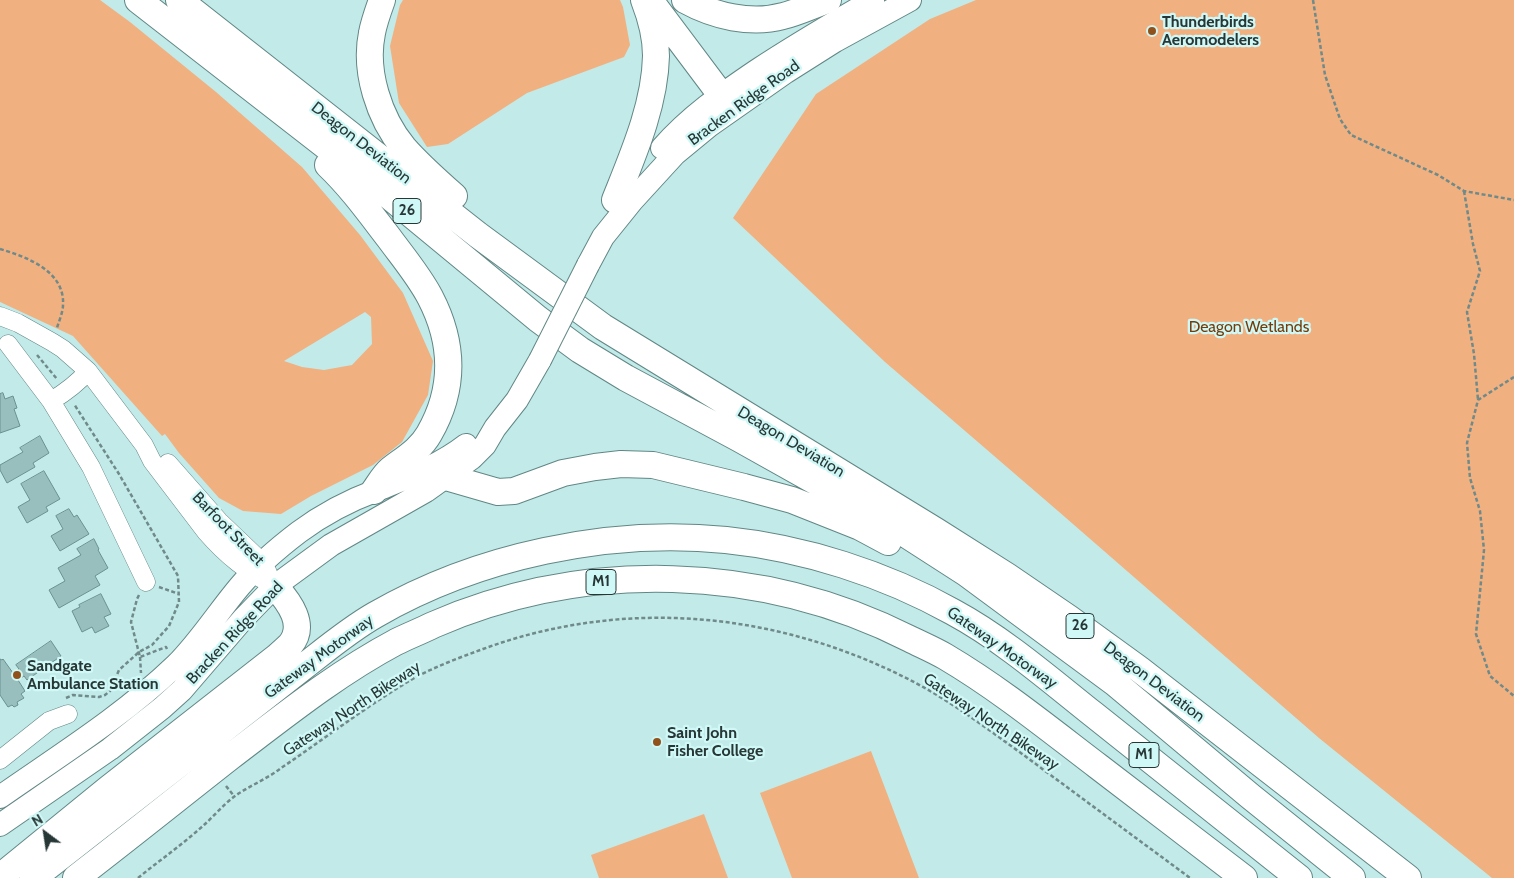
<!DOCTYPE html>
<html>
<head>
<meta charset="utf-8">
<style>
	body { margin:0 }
	#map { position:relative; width:1514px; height:878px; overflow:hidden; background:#c2eae8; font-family:Cabin,sans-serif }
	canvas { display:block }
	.north { position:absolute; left:20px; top:808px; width:50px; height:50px; -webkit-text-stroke:4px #cff8f6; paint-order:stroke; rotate:329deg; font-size:14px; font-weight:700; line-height:20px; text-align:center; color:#273736 }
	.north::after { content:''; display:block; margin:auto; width:18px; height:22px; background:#273736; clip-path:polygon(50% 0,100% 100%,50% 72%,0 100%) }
</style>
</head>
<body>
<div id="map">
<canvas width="1514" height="878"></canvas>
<div class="north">N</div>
</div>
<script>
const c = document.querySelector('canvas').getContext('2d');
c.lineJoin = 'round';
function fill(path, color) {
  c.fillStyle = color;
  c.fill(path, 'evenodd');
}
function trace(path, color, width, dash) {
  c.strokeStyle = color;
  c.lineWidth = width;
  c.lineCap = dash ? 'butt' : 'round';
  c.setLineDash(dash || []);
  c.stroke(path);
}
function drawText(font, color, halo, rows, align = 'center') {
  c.font = font + ' Cabin,sans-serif';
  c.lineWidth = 4.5;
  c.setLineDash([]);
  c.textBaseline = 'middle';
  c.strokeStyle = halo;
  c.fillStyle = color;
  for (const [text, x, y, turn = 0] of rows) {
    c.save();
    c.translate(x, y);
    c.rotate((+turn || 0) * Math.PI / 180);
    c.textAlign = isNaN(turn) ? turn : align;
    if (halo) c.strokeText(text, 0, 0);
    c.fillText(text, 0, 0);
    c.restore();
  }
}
fill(new Path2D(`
	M0,0H100L130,22L216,92L302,167L360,235L403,293L433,361L428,395L402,442L373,465L311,496L281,514L243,511L219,498L179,453L165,434L162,436L73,336L0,302ZM365,312L371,317L372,344L352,365L324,370L302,367L284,361Z
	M403,0H620L623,7L630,45L624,57L527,93L448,144L427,147L399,103L390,46L400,5Z
	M976,0H1514V878H1492L1319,738L1058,511L885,362L733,218L816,94L930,19Z
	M871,751L919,878H792L760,793Z
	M704,814L728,878H599L591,855Z`), '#f1b080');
const building = new Path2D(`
	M3,393L5,399L13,396L17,408L14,409L20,426L0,433V394Z
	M40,436L49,453L33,463L35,467L7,483L0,470V465L23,452L20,448Z
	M44,471L60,499L46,507L48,511L27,523L18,507L30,500L21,484Z
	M69,509L74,517L77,515L89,534L60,551L51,536L63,529L56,516Z
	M94,539L99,549L98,550L108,568L95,576L100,585L59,608L49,590L65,581L58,568L81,555L77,549Z
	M101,594L111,614L104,617L109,626L95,633L92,627L82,632L72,611L80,607L79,605Z
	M51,641L61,656L27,680L24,676L18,680L25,691L21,694L24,698L17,702L18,705L14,707L12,705L8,707L0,695V659L2,660L3,659L13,673L19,669L16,665Z`);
fill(building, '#98bfbe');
trace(building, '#6b908f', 1);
const minor = new Path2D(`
	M0,316L18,323L52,342L63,349L88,371L144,445L152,461L206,532C227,556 247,572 275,586
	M8,344L51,401L91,467L146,582
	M51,401C66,392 77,384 88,371
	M168,463L219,521L263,563L268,573
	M0,760L49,721L68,714`);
const major = new Path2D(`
	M662,148C689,117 722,94 756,71C794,46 833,23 873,0
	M588,265L603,237L632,201L675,154L709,126L786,72L835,41L910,0
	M0,797C60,755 123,716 176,665C200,641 218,612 240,586C257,566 278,548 299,532C322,515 348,501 375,491C406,478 439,466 466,445
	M0,825L110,749L162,708L182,690L243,619L275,586L331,545L426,491L472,458L485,445L495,428L517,400L540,360`);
const highway = new Path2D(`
	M138,0L372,182L538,319L580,350L626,378L738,438L879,517L966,573L1115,683L1250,796L1352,878
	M179,0L478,235L603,327L936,531L1007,576L1070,619L1139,669L1408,878
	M382,0C378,11 374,22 372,33C364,71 379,118 404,148C419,165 437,181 454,196
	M685,0C714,16 751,25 783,16C799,12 813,5 828,0
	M649,4L655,7L721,95
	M328,165C351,187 369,212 389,238C403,257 419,276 430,297C454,343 455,389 429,434C420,450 404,459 390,470C384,475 379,484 374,491
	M615,200C633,155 655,105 656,56C656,37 651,18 644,0
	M446,477L498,492L514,491L563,473L595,467L621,464L653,465L744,487L792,500L860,527L888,542
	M0,877L108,789L278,656C282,652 286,649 290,645C307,625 289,602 275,586
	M33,878L316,657C335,642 354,627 375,615C477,556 609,528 726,540C804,548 885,574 953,612C1003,639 1049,679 1093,714C1162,769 1230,823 1299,878
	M76,878C128,838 179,797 230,757C284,716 336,674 396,642C408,636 421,631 433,625C585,559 762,564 910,639C922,645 934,650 946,657C1000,689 1049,729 1099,767C1147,804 1196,841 1244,878`);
trace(minor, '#618785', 19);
trace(major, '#618785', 24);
trace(highway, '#618785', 28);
trace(new Path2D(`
	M1313,0L1325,75L1340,119L1351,135L1438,175L1464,191L1514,200
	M1464,191L1473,244L1480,271L1467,312L1474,354L1478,400
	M0,249C27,257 65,271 63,305C63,312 59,321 57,328
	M37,355L57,379
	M1514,377L1478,400L1467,443L1470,478L1480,511L1484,550L1476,634L1490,676L1514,696
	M159,587L179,594
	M139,595L137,599L131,622L140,657L166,647L167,649
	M140,657L141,673
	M66,698L73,695L99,697L105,695L110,691L119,670L139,652L152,645L169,626L179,602L178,576L119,474L74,404
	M226,786L234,796
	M138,878C160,860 183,844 204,825C214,816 224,804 235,796C249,786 267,779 281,768C326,738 369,704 416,677C437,666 461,657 483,649C622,598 772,611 904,677C947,698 986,728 1025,756C1080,797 1135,837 1190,878`), '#6f8a89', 2.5, [4, 2.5]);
trace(minor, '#fff', 18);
trace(major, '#fff', 22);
trace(highway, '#fff', 26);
const majorBridge = new Path2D(`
	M540,360L588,265`);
trace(majorBridge, '#618785', 24, []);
trace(majorBridge, '#fff', 22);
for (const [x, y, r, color] of [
	[1152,31,5,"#91511a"],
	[17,675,5,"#91511a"],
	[657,742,5,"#91511a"]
]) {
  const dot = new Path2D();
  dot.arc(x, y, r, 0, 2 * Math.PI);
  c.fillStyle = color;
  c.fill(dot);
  trace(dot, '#cff8f6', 2);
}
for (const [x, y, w] of [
	[407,211,28],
	[601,582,30],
	[1080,626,28],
	[1144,755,30]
]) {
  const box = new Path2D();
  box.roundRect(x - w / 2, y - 12.5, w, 25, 4);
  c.fillStyle = '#cff8f6';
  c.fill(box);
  trace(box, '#273736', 1);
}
drawText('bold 15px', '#273736', null, [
	["26",407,211],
	["M1",601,582],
	["26",1080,626],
	["M1",1144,755]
]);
drawText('bold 16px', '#273736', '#cff8f6', [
	["Thunderbirds",1162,22],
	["Aeromodelers",1162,40],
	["Sandgate",27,666],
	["Ambulance Station",27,684],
	["Saint John",667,733],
	["Fisher College",667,751]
], 'left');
drawText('16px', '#273736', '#cff8f6', [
	["Bracken Ridge Road",744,103,-36],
	["Deagon Deviation",361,143,38],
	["Deagon Deviation",791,442,31],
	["Barfoot Street",228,529,46],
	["Bracken Ridge Road",235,633,-47],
	["Gateway Motorway",1002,648,35],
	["Gateway Motorway",319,657,-36],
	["Deagon Deviation",1154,682,37],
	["Gateway North Bikeway",352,709,-33],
	["Gateway North Bikeway",991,722,34]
]);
drawText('16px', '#733c0a', '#cff8f6', [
	["Deagon Wetlands",1249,327]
]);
</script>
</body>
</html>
